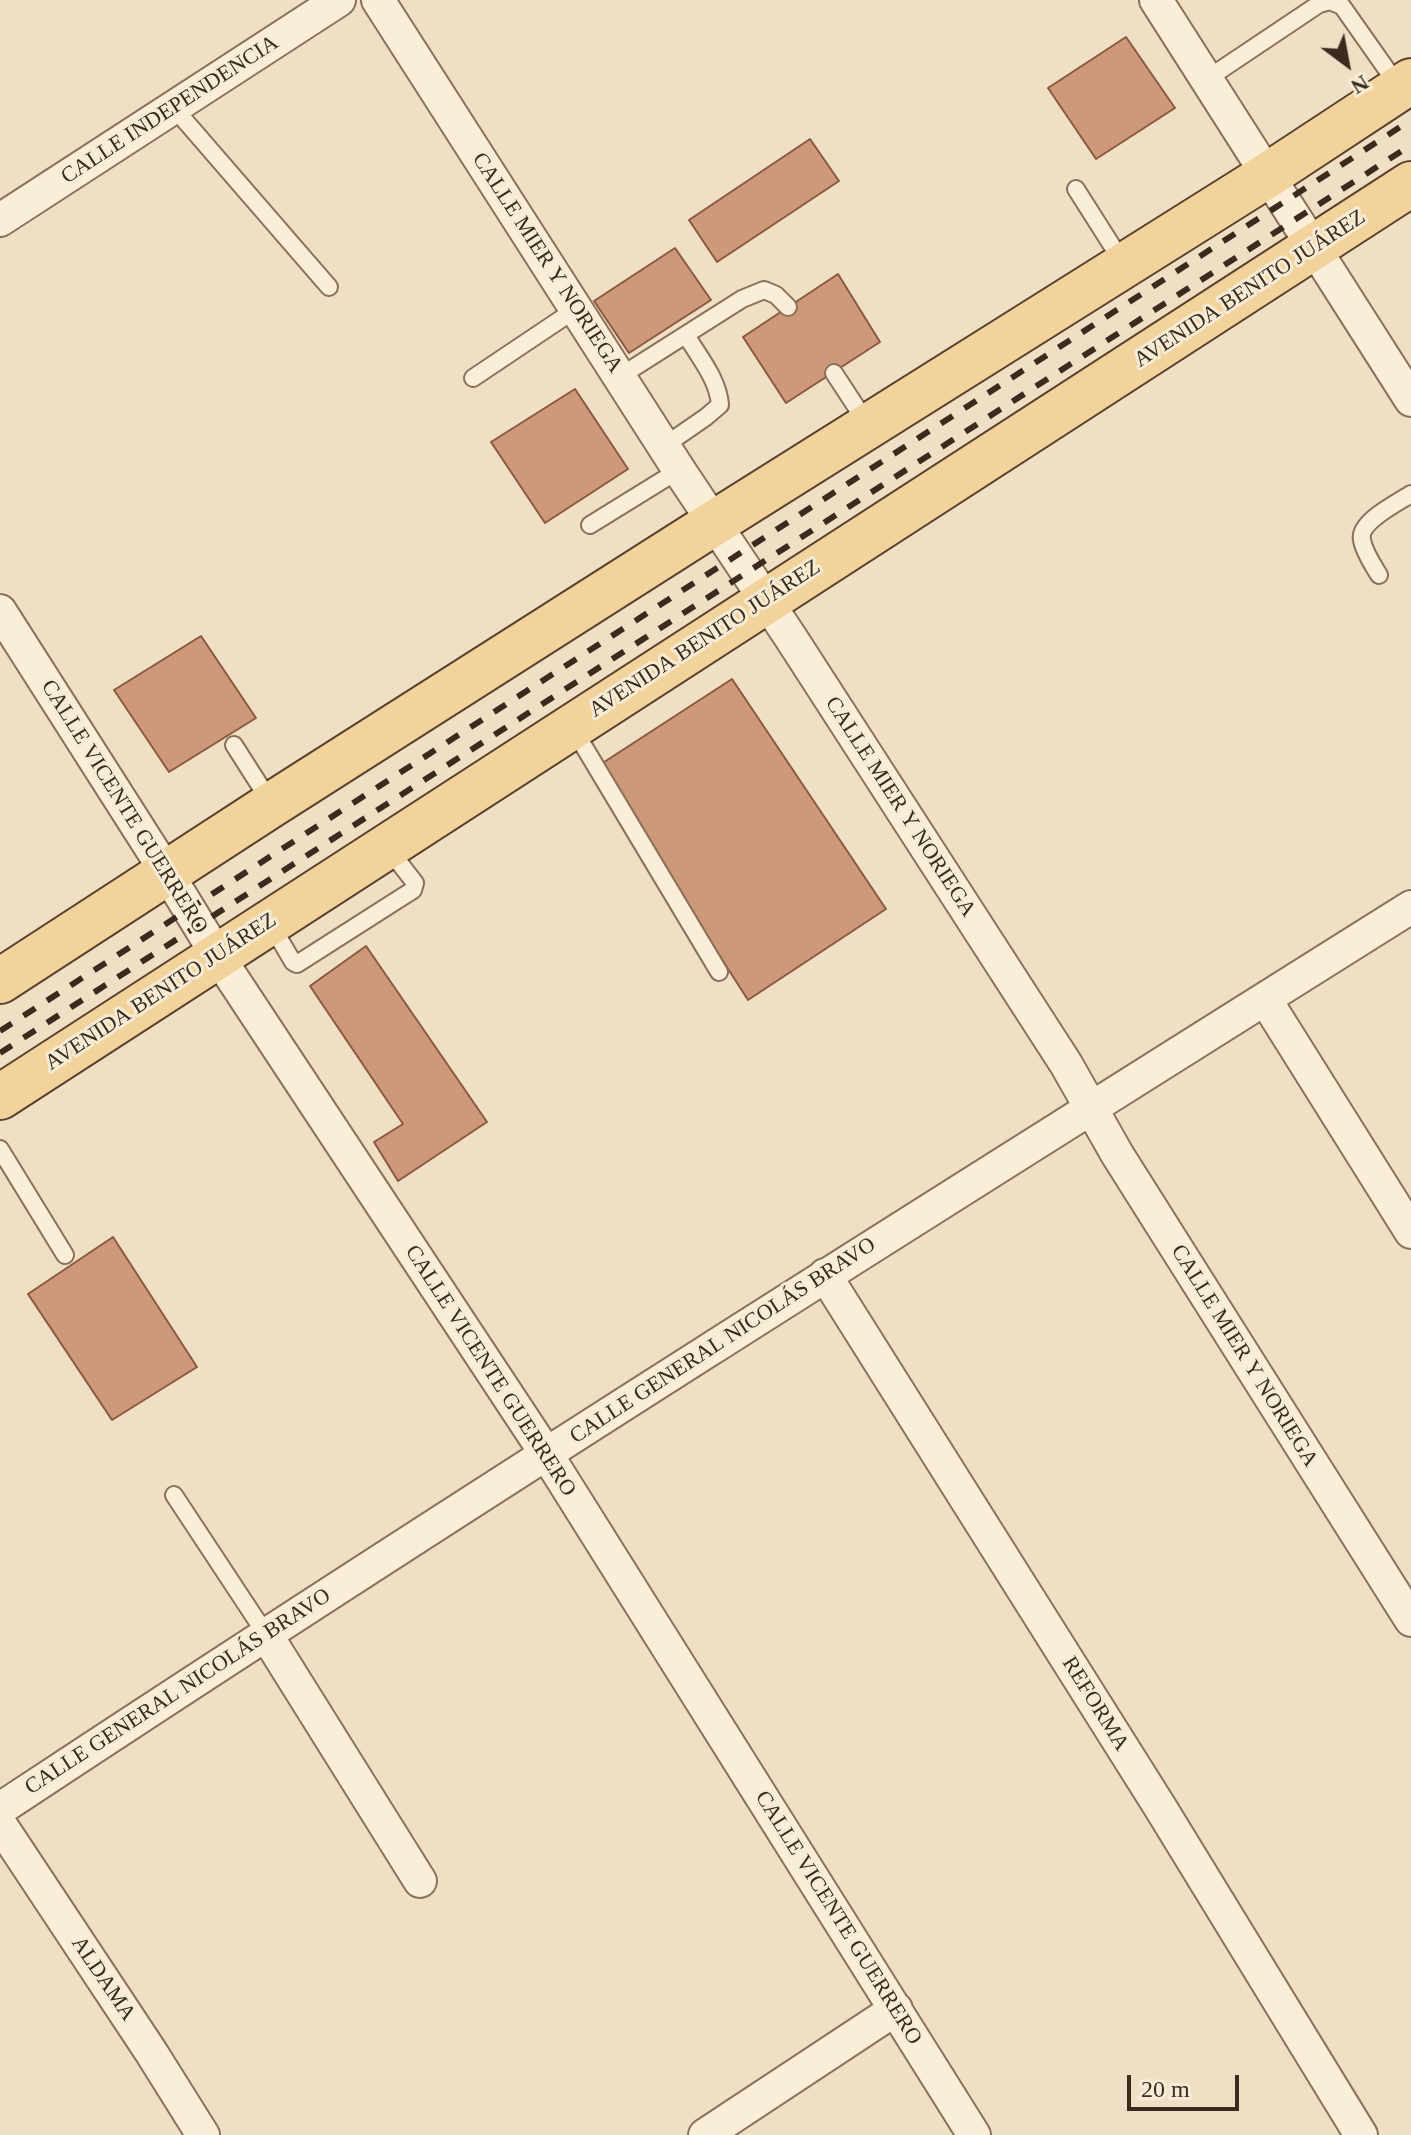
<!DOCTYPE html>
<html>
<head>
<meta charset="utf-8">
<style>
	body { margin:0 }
	#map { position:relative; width:1411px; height:2135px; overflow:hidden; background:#efe0c5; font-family:"Times New Roman",serif }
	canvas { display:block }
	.north { position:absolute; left:1307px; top:24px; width:80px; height:80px; -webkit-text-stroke:6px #f6ebd4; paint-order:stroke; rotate:148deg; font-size:22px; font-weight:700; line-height:32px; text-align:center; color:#3a2b1e }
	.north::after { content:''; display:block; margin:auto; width:28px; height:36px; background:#3a2b1e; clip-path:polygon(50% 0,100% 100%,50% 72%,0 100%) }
	.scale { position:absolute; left:1127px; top:2075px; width:112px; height:36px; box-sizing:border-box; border:4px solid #3a2b1e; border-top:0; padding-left:10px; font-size:24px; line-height:28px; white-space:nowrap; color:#3a2b1e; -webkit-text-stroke:6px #f6ebd4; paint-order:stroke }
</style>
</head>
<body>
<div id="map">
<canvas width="1411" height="2135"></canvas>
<div class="north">N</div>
<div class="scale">20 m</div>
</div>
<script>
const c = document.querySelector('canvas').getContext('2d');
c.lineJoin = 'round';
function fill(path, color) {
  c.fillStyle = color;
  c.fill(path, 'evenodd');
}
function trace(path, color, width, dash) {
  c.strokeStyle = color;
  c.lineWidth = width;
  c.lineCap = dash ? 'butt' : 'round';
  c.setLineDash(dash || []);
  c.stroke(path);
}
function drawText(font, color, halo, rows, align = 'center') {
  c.font = font + ' "Times New Roman",serif';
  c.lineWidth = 6;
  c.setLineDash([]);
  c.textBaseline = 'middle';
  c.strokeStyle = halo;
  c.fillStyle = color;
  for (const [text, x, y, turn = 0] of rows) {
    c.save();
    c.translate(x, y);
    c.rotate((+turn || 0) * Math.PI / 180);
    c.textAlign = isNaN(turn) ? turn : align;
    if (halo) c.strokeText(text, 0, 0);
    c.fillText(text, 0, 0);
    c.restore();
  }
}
const building = new Path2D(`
	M1126,37L1175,108L1096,159L1048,88Z
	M810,139L839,181L717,262L689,220Z
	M675,248L711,300L629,353L594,301Z
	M838,274L880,342L786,403L743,337Z
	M575,389L628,469L545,523L491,442Z
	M201,636L256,718L169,772L114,690Z
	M732,679L886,909L748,1000L598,766Z
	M366,946L487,1122L398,1181L374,1142L403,1124L310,986Z
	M113,1237L197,1367L112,1420L28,1294Z`);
fill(building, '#ce987a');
trace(building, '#8b593f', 2);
const service = new Path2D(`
	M1207,79L1319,4L1330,1L1342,6L1399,87
	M174,108L329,287
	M1076,189L1123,263
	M834,373L868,425
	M619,377L742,299L764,290L776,295L788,307
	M473,378L576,309
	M664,446L706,417L720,405C718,379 699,357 686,335
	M590,525L679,470
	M1379,575C1373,565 1364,552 1362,540C1358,522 1397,503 1411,494
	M574,730L719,972
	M234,745L271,803
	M270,923L293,962L297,964L413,890L415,883L387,847
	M0,1149L65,1255
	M174,1495L265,1633`);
const minor = new Path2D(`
	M378,0L679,470L791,638L1066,1064L1117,1154L1411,1620
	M1156,0L1411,400
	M0,220L339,0
	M0,611L167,873L217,955L547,1455L974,2135
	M1265,999L1411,1232
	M825,1275L1160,1807L1361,2135
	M265,1633L420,1881
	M0,1809C466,1501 938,1204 1411,907
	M0,1824L151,2052L203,2135
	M705,2135L896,2009`);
const primary = new Path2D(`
	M0,981L271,805L714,523L1268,175L1411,81
	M0,1097L1411,184`);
trace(service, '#8b715a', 20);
trace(minor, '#8b715a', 36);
trace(primary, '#59402e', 48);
trace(service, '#faeed8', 16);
trace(minor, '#faeed8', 32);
trace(primary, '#f3d39c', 44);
trace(new Path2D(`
	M0,1031L1411,120
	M0,1053L1411,145`), '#3a2b1e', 6, [14, 14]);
drawText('22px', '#3a2b1e', '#f6ebd4', [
	["CALLE INDEPENDENCIA",170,110,-33],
	["CALLE MIER Y NORIEGA",547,263,57],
	["AVENIDA BENITO JUÁREZ",1250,289,-33],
	["AVENIDA BENITO JUÁREZ",705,639,-33],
	["CALLE VICENTE GUERRERO",124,807,58],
	["CALLE MIER Y NORIEGA",900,807,57],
	["AVENIDA BENITO JUÁREZ",161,992,-33],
	["CALLE GENERAL NICOLÁS BRAVO",723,1341,-33],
	["CALLE MIER Y NORIEGA",1244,1356,58],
	["CALLE VICENTE GUERRERO",490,1371,57],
	["CALLE GENERAL NICOLÁS BRAVO",178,1692,-33],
	["REFORMA",1095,1704,58],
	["CALLE VICENTE GUERRERO",838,1918,58],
	["ALDAMA",103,1979,56]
]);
</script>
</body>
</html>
